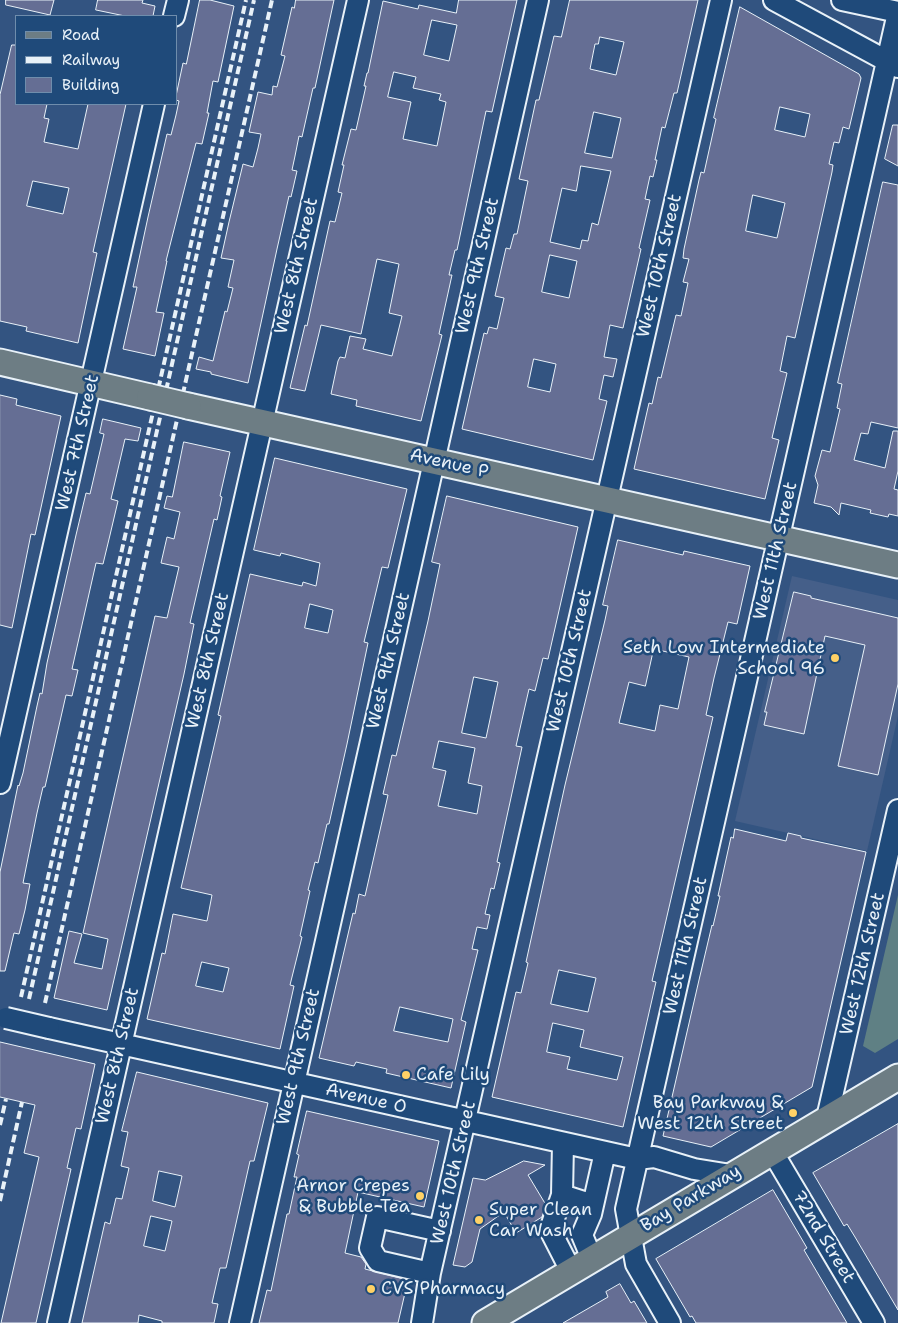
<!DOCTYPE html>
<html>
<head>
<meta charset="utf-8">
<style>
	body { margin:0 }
	#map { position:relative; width:898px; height:1323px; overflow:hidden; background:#335481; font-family:"Shantell Sans",sans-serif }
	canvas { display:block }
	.legend { position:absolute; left:15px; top:15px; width:162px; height:90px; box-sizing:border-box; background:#1f4a7a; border:1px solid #6f8dac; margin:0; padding:6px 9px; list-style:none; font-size:15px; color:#e8f1f8 }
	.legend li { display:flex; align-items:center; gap:10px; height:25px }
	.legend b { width:25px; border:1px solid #6f8dac }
</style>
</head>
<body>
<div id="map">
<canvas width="898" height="1323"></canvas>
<ul class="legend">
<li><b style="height:6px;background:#6d7d84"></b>Road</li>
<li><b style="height:6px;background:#e8f1f8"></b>Railway</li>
<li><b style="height:14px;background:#656e94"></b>Building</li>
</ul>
</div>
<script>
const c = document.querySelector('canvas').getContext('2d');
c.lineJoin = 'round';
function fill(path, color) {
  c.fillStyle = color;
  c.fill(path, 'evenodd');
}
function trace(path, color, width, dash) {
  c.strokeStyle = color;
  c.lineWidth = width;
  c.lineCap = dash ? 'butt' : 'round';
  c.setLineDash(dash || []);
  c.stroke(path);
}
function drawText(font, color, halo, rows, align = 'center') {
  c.font = font + ' "Shantell Sans",sans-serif';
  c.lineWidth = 5;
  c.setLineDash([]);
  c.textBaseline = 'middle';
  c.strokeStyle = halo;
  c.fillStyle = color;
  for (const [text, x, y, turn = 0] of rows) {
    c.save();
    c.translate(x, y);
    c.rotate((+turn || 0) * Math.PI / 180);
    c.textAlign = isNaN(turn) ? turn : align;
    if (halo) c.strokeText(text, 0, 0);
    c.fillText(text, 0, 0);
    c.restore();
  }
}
fill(new Path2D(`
	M792,576L898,600V716L867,851L735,821Z`), '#455f89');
fill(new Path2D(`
	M898,895V1039L875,1053L863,1046Z`), '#5f8084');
const building = new Path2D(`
	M6,0H54L50,15L6,5Z
	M98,0H143L142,3L155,6L153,16H125L96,10Z
	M200,0H210L234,6L218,82L213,81L207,113H209L202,144L196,143L166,261H167L156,312L164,313L155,356L123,349L137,287H133L148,217L167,134L171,135L176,115L179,101L176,100V96L183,63L186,64Z
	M296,0H334L315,88H313L302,137L299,136L295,156L292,170L297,171L291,197L289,196L277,249L248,383L211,374V372L196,369L199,357L213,361L225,311L227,312L233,288L228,287L234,260L221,258L229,222L243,164L253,167L258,148L261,134L249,132L258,92L272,95L273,86L277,87L285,56L281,55L292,7L294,8Z
	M459,0H517L492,112L486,111L457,250H455L449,275H452L439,334L442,335L421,421L356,406L357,400L331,394L338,361L340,357L345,358L350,336L366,339L363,349L392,356L402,316L389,313L399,264L377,259L361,334L321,325L305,391L290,388L305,325L307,326L330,221L335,222L342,193L338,192L344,165H342L351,129L356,130L366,86H364L367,73H368L383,1L418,9L419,5L456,13ZM432,20L457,25L449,61L424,55ZM394,72L416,77L413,88L441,94L439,100L446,102L437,146L403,139L411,102L388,97Z
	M570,0H698L677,93H674L665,128L662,127L655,160H657L653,177L650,176L645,199L650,200L639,248L641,249L623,328L610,325L604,357L617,359L613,377L604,375L599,399L607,401L593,460L462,429L484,333L487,334L489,327L497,329L504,298L495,296L506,248L510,249L514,234H517L528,181L519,179L536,100H539L554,36L561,37ZM600,37L624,42L616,75L590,69L595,44H598ZM594,112L621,118L612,158L585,153ZM581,166L611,171L598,225L592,223L588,241L582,240L580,249L550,242L562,188L576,191ZM550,255L577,261L569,298L542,292ZM534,359L556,364L550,392L528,387Z
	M740,7L859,74L861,78L849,129L843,127L839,143L834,142L829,164L833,165L832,172L795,338L787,336L780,371L787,373L772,438L779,440L765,499L634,469L649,403L652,404L658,377L661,378L676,315L681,316L688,283L683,282L689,259L683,258L684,249L699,180L701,172L704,173L716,119L714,118ZM780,107L810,114L805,137L775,130ZM753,195L785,203L777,238L746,231Z
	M12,45H16V104H47L44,118L49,119L44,142L78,149L88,104H126L93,252L97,253L78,343L26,331L27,327L0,321V95ZM33,181L69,188L63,214L27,206Z
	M893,125H898V166L885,159Z
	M883,182L898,185V428L871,422L868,434L861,433L854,460L885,468L893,431H898V471L894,489L898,490V516L889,514L888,517L870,513L871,510L841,503L839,515L831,507L814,503L818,485L815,476L822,450L830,452L840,409L837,408L842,384L838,383Z
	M0,395L17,399L16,405L61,416L35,535L31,534L12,628L0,625Z
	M103,419L141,428L138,441L125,439L111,499L118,501L110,535L103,564L96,563L72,669L78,670L72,696L66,695L45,787H43L37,813L23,883L30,884L25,910L19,934L14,933L5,971H0V872L18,785L19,786L23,773L37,706L40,693L42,694L47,663L76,535L86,493L90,494L104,434L100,433Z
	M184,442L230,452L220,496L222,497L217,520L214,519L190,623L194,624L184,674L107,1010L54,998L69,931L82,934L74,963L102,969L108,939L83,933L155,616L167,618L179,567L161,563L167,537L174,539L180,512L164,508L167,496L172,497Z
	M275,458L407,489L388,568L382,567L371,613L364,642L368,643L347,744L329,824H327L318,863L315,862L308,890L310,891L300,936L302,937L290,985L294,986L280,1049L147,1019L162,953L165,954L173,914L207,921L212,895L181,888L221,716L218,715L250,574L302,586L303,582L316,586L320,563L281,553L280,556L254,550ZM310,604L333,610L328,633L305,628ZM202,962L229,968L223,992L196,986Z
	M447,496L578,527L548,659L543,658L535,691L529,689L516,746L522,747L497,862L500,863L494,889L491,888L485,914L490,915L487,929L477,927L472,949L478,950L461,1020L466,1022L451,1088L386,1073L387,1069L356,1062L354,1066L319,1058L353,913L355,914L359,894L365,896L388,795L383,794L392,755L396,756L428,621L440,564L432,562ZM474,677L498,682L486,738L462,733ZM439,741L475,748L468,783L482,786L477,814L438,806L446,771L433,768ZM400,1007L453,1019L448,1042L394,1031Z
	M618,540L683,555L684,551L750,566L737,624L728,622L714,678L706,715L713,717L652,981L656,982L623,1127L492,1097L516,992L521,993L528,963L526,962L565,785L605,620L608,606L603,605ZM654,649L689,657L678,709L660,705L655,731L619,723L629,682L645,686ZM559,970L596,978L588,1012L551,1004ZM553,1023L584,1030L580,1047L623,1057L617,1080L567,1069L570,1057L547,1052Z
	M794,592L811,596V598L898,618V684L878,775L838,766L865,645L825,636L804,734L764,725L767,712H765Z
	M735,829L786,841L788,833L801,836V838L866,852L812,1087L711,1147L663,1136L699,980L712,925L713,926L720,896H718L731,837L733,838Z
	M0,1042L95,1064L81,1129L76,1128L67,1168L71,1169L36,1323H1L39,1157L24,1153L35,1105L0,1097Z
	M137,1072L268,1103L254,1161H250L226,1268H220L212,1303L218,1304L214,1323H162V1321L139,1315L138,1323H82L105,1222L110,1224L116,1198L122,1199L126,1181L129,1168L121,1166L128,1132L122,1131ZM159,1171L182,1176L175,1207L153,1201ZM151,1216L172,1221L165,1251L144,1246Z
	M307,1111L439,1141L424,1207L358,1192L345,1253L361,1257L366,1264L365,1269L408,1280L398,1323H259L267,1290L271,1291L287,1214H289L297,1177H294L299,1155L297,1154Z
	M898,1124V1310L855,1237L847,1224L844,1226L813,1173Z
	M524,1161L545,1165L528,1175L546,1205L542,1217L516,1233L504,1212L480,1229L472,1262L465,1267L453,1265L473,1178L485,1180Z
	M773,1190L807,1248L804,1250L847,1323H696L692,1316L690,1317L656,1259Z
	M620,1284L631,1303L634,1301L647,1323H563L608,1297L606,1292Z`);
fill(building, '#656e94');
trace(building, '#e8f1f8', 1);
const minor = new Path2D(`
	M774,0L898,67
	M842,0L898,12
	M174,16L178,0
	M0,783L154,104
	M49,1028L637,1159L654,1157L694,1169L731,1175
	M827,1118L898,810
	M563,1143L562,1195L593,1205
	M772,1151L874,1323
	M562,1195L550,1230L571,1271
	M592,1259L582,1235L591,1214L605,1152
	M430,1273L378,1261L370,1248L377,1217L440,1231
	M58,1323L358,0
	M240,1323L538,0
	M422,1323L430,1273L721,0
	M670,1323L636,1264L626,1209L898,13`);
const major = new Path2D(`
	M0,362L150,397
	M188,406L898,565
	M485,1323L898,1077`);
trace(minor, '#e8f1f8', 24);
trace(major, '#e8f1f8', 29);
trace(minor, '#1f4a7a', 20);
trace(major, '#6d7d84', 25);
trace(new Path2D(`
	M21,997L246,0
	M29,999L254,0
	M45,1003L272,0
	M0,1125L6,1099
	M0,1201L22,1102`), '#e8f1f8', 4, [8, 4]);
const minorBridge = new Path2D(`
	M6,1018L49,1028`);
const majorBridge = new Path2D(`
	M150,397L188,406`);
trace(minorBridge, '#e8f1f8', 24, []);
trace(majorBridge, '#e8f1f8', 29, []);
trace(minorBridge, '#1f4a7a', 20);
trace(majorBridge, '#6d7d84', 25);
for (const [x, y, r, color] of [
	[835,658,5,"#ffd166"],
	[406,1075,5,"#ffd166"],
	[793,1113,5,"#ffd166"],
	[420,1196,5,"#ffd166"],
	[479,1220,5,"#ffd166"],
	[371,1289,5,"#ffd166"]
]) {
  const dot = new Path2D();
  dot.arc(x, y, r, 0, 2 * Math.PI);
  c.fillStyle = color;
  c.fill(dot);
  trace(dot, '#1f4a7a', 2);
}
drawText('18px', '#e8f1f8', '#1f4a7a', [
	["West 8th Street",297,266,-77],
	["West 9th Street",478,266,-77],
	["West 10th Street",660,266,-77],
	["West 7th Street",78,443,-77],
	["Avenue P",449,464,13],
	["West 11th Street",776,551,-77],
	["West 8th Street",208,661,-77],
	["West 9th Street",389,661,-77],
	["West 10th Street",570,661,-77],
	["West 11th Street",686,946,-77],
	["West 12th Street",863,964,-77],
	["West 8th Street",118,1056,-77],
	["West 9th Street",299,1057,-77],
	["Avenue O",366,1099,13],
	["West 10th Street",454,1173,-77],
	["Bay Parkway",691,1199,-31],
	["72nd Street",823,1237,59]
]);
drawText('18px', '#e8f1f8', '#1f4a7a', [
	["Seth Low Intermediate",825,648],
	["School 96",825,669],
	["Cafe Lily",416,1075,"left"],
	["Bay Parkway &",783,1103],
	["West 12th Street",783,1124],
	["Arnor Crepes",410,1186],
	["& Bubble Tea",410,1207],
	["Super Clean",489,1210,"left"],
	["Car Wash",489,1231,"left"],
	["CVS Pharmacy",381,1289,"left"]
], 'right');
</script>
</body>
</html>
